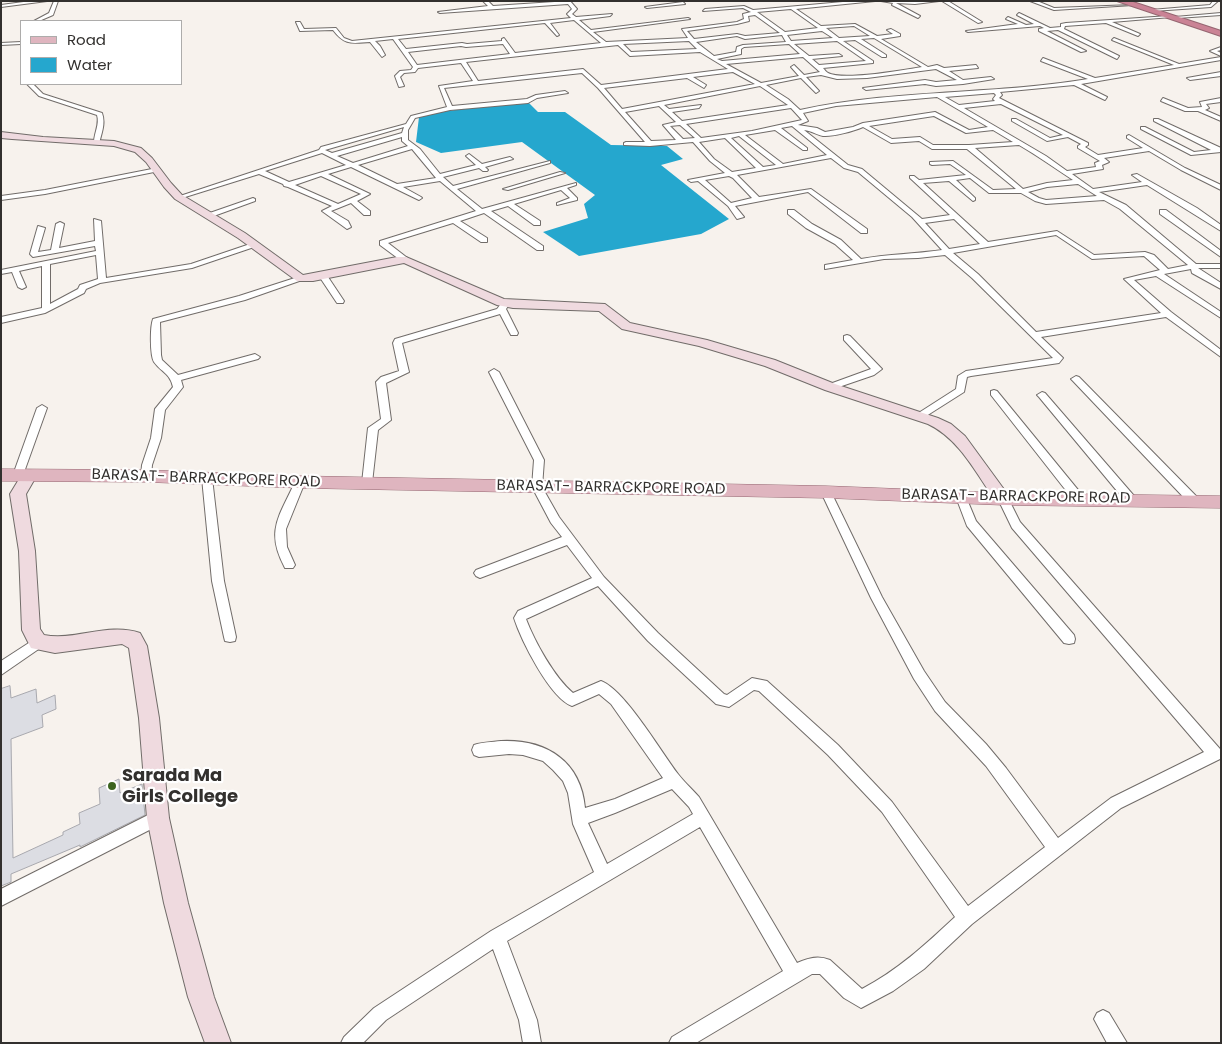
<!DOCTYPE html>
<html>
<head>
<meta charset="utf-8">
<style>
	body { margin:0 }
	#map { position:relative; width:1222px; height:1044px; overflow:hidden; background:#f7f2ed; font-family:Poppins,sans-serif }
	canvas { display:block }
	.frame { position:absolute; inset:0; border:2px solid #32302e; pointer-events:none }
	.legend { position:absolute; left:20px; top:20px; width:162px; height:65px; box-sizing:border-box; background:#fff; border:1px solid #adacab; margin:0; padding:6px 9px; list-style:none; font-size:15px; color:#32302e }
	.legend li { display:flex; align-items:center; gap:10px; height:25px }
	.legend b { width:25px; border:1px solid #adacab }
</style>
</head>
<body>
<div id="map">
<canvas width="1222" height="1044"></canvas>
<div class="frame"></div>
<ul class="legend">
<li><b style="height:6px;background:#dfb5bf"></b>Road</li>
<li><b style="height:14px;background:#25a7ce"></b>Water</li>
</ul>
</div>
<script>
const c = document.querySelector('canvas').getContext('2d');
c.lineJoin = 'round';
function fill(path, color) {
  c.fillStyle = color;
  c.fill(path, 'evenodd');
}
function trace(path, color, width, dash) {
  c.strokeStyle = color;
  c.lineWidth = width;
  c.lineCap = dash ? 'butt' : 'round';
  c.setLineDash(dash || []);
  c.stroke(path);
}
function drawText(font, color, halo, rows, align = 'center') {
  c.font = font + ' Poppins,sans-serif';
  c.lineWidth = 4.5;
  c.setLineDash([]);
  c.textBaseline = 'middle';
  c.strokeStyle = halo;
  c.fillStyle = color;
  for (const [text, x, y, turn = 0] of rows) {
    c.save();
    c.translate(x, y);
    c.rotate((+turn || 0) * Math.PI / 180);
    c.textAlign = isNaN(turn) ? turn : align;
    if (halo) c.strokeText(text, 0, 0);
    c.fillText(text, 0, 0);
    c.restore();
  }
}
fill(new Path2D(`
	M527,101L538,112H565L611,145L667,146L683,159L661,165L729,219L701,234L579,256L543,232L588,218L584,204L595,195L522,142L441,153L416,142L419,117L447,111Z`), '#25a7ce');
const building = new Path2D(`
	M10,686L11,698L36,689L37,703L55,695L56,709L42,715L43,727L11,739L13,858L63,835V832L80,824L79,813L100,804L99,788L119,779L120,793L142,784L145,815L80,847V845L11,874V882L1,886V689Z`);
fill(building, '#dcdde3');
trace(building, '#a8a8ae', 1);
const street = new Path2D(`
	M31,1H47L1,7V5Z
	M54,1H58L53,15L39,21H34L49,13Z
	M483,1H488L493,6L570,1L577,9L572,14L576,17L612,14L610,16L579,20L591,30L688,18L690,19L593,32L606,42L688,38L682,29L737,22L744,19L743,14L751,12L743,8L703,11L705,9L744,6L753,10L854,1H875L796,9L821,26L855,24L877,36L893,34L887,30L891,29L900,34V36L881,39L928,67L937,65L944,68L976,65L978,68L949,71L963,80L991,77L994,79L963,84L936,86L925,84L866,90L863,88L925,80L936,82L957,80L936,69L867,78L837,79L821,75L806,77L819,91L816,93L801,78L766,85L788,99L800,110C895,89 993,95 1088,79L1041,61L1043,58L1095,78L1174,65L1112,40L1114,38L1179,64L1221,57V60L1081,84L1107,97L1105,100L1074,85L1000,92L1002,95L999,98L1088,143V145L1085,147L1098,155L1143,148L1127,138V136L1129,135L1185,168L1221,185V190L1181,170L1149,151L1104,158L1109,162L1102,165L1103,169L1072,174L1093,189L1142,182L1132,175L1137,174L1197,208L1221,225V231L1147,185L1099,192L1126,205L1196,264H1221V268H1198L1221,283V289L1192,273L1191,269L1164,274L1221,312V318L1156,276L1134,280L1171,312L1221,350V357L1166,317L1041,337L1061,356L1063,358L1059,363L971,376L967,377L964,392L923,418H917L915,416L917,414L956,389L958,376L966,371L1053,358L972,278L945,255L918,258L884,259L825,269V265L853,260L835,244L806,228L788,214V210H794L812,224L841,240L861,259C888,254 915,254 942,250L912,217L858,172L844,168L831,158L737,175L759,197L811,189L867,229V233H861L808,192L735,206L744,217L737,219L728,206L698,181L691,182L688,180L725,173L710,161L693,142L650,146L624,145V143L626,142H645L598,88L582,73L444,88L452,106L527,99L536,95L565,91L568,93L537,98L528,103L450,110L415,118L408,130V140L420,149L440,174L476,165L466,156L469,154L482,164L510,157L513,159L485,167L488,170L487,171H483L479,168L443,177L453,186L550,161V163L457,189L482,209L576,183V185L567,188L577,198V200L557,205V203L570,198L561,190L514,204L540,221V225H534L508,206L491,211L543,246V250H537L484,213L460,221L487,238V242H481L453,223L388,243L410,260L403,262L380,245V241L476,211L440,181L403,187L421,197L422,198L419,200L351,167L328,174L370,194L357,201L370,211V215H364L351,203L331,211L348,221L351,227L347,229L322,211L332,206L288,187L284,186L283,184L259,174L182,198L177,197L319,150L321,147L406,124L411,116L447,107L439,86L473,81L461,63L418,68L415,72L404,73L400,77L404,86L399,87L395,76L400,71L411,70L413,67L393,39L375,41L380,46L385,55L382,57L370,42C352,43 345,46 333,30L300,31L296,22H300L304,29L336,28L344,38L352,41L571,18L567,14L572,9L568,4L440,13L438,12L488,6ZM791,9L818,28L785,32L757,12ZM755,15L780,33L745,36L737,34L694,39L687,31L737,24L749,21L748,16ZM574,20L601,43L515,53L504,38L502,39V41L467,44L462,43L406,49L398,39L545,23L557,36L559,35L550,23ZM854,26L870,36L839,38L826,28ZM822,31L833,38L791,41L787,35ZM782,35L786,42L743,45L737,47L736,52L714,56L696,42L737,36L745,39ZM874,38L922,67C903,70 844,81 828,73C826,72 825,70 823,68L873,63V61L843,41L855,40L882,57H886V55L861,39ZM689,41L697,49L631,52L623,44ZM837,41L866,61L819,65L812,59L842,56L839,54L809,56L794,44ZM503,44L510,54L417,65L408,52L461,46L466,47ZM789,44L800,54L722,61L717,59L741,54V49L744,47ZM618,45L630,56L700,52L728,69L601,85L583,69L478,81L466,62ZM803,57L820,72L804,75L794,65L791,67L799,76L761,83L726,64ZM733,72L755,84L622,109L604,88L687,78L704,88L706,85L693,77ZM760,86L788,105L682,121L672,112L699,108L701,105L669,109L664,105ZM994,93L996,95L993,99L995,101L959,105L945,97ZM937,97L988,127L969,130L935,112L863,123L853,127L825,132L817,128L798,125L808,121L803,113L836,106ZM1001,104L1063,135L1050,138L1016,119H1012V121L1047,141L1068,137L1081,144L1078,146V148L1100,161L1095,163L1096,167L1067,171L1046,156L964,108ZM659,106L676,122L663,125L676,140L651,141L625,112ZM791,108L802,120L752,131L701,138L686,124ZM934,116L966,133L993,130L1013,142L969,145H933L920,137L892,139L869,126ZM680,125L695,138L683,139L670,126ZM792,126L827,155L783,164L745,135L775,130L803,150H807V148L781,128ZM404,127L402,133L332,153L325,150ZM863,127L891,143L919,141L932,149H967L1016,189L993,190L953,161L930,162V164L932,165L950,164L966,175L919,180L914,176H910V178L950,215L922,219L862,169L848,165L804,130C812,131 817,135 823,136C832,137 854,131 863,127ZM739,136L776,165L763,167L731,138ZM402,137V141L408,146L353,163L337,156ZM725,138L756,168L732,172L714,159L699,142ZM1019,145C1038,156 1056,169 1073,180L1047,183L1023,189L975,148ZM412,149L436,178L397,184L358,165ZM322,153L346,165L289,182L265,171ZM321,176L361,194L338,204L295,185ZM729,176L733,178L752,198L731,203L705,180ZM970,178L989,193H1021L1035,201L1046,204L1104,200L1120,209L1188,265L1168,269L1154,255L1145,252L1094,255L1057,231L988,242L923,183L949,181L973,201L975,200V198L956,180ZM1078,184L1097,196L1046,200L1039,198L1028,192L1047,187ZM954,219L980,244L949,249L925,223ZM1056,235L1092,259L1144,256L1160,270L1124,279L1161,313L1036,332L978,274L953,253Z
	M881,1H939L915,4L896,3L920,16L918,18L892,5L893,3Z
	M942,1H948L982,22L978,23Z
	M1030,1H1037L1054,8L1133,5L1054,10Z
	M1213,1H1218L1211,7L1153,11L1151,10L1210,5Z
	M683,2L685,4L647,8L645,7Z
	M1019,13L1050,28L1061,27V24L1066,23L1169,16L1171,17L1112,22L1140,34L1138,36L1106,23L1065,26L1064,29L1119,56L1117,59L1058,30L1047,31L1086,51L1081,52L1039,31V29L1044,28L1040,26L968,32L966,31L1018,24L1006,19L1008,17L1026,25L1034,24L1017,15Z
	M1221,13V15L1177,18L1175,17Z
	M21,42V44L1,45V43Z
	M1221,47V50L1217,51L1221,53V56L1210,51Z
	M1221,72V76L1190,80L1187,78Z
	M27,84H33L43,94L102,113C106,124 101,134 99,144L94,143C94,132 100,125 97,115L39,96Z
	M1163,98L1188,108L1202,107L1200,102L1221,98V102L1206,104L1209,108L1205,110L1221,117V121L1198,111H1185L1161,101Z
	M1154,119H1158L1221,148V152L1191,155L1141,129V127H1145L1194,152L1211,150L1154,121Z
	M157,168L159,169V171L45,194L1,200V196L45,190Z
	M560,172L565,173L508,190L503,189Z
	M253,198L255,199V201L211,217L204,215Z
	M1160,210H1166L1221,251V257L1160,214Z
	M94,219L101,221L106,278L191,264L253,243L260,245L192,268L100,283L86,289L84,293L45,313L1,323V317L42,308V266L19,271L26,287L22,289L18,287L12,272L1,274V270L96,251L95,246L33,257L30,254L38,226L45,228L38,252L51,250L56,224L60,222L64,224L59,248L95,241ZM96,255L98,279L80,285L78,289L50,304V264Z
	M320,274H326L344,301L343,303H337L319,276Z
	M298,277L305,279L245,300L160,322L161,355L162,360L178,375L255,354L260,357L258,359L181,380L183,387L165,410L161,438L152,465L151,476L146,480L142,479L141,476L142,465L151,438L155,409L173,387C170,373 161,372 154,362C150,355 150,327 153,319L239,296Z
	M506,300L510,303L506,309L518,333L517,335H511L500,314L402,343L409,372L386,383L391,420L378,430L372,483L371,486H363L362,483L368,428L381,419L376,382L381,377L399,371L393,343L395,339L497,309L503,301Z
	M847,335L850,336L882,369L874,375L833,389H827V385L871,369L844,340V336Z
	M494,369L499,372L544,460L542,487L559,517L604,577L658,633L724,694L727,695L752,678L767,681L838,745L892,802L968,906L1045,847L986,766L935,711L914,679L871,598L821,492L822,489H830L831,492L882,597L924,671L945,702L986,744L1006,768L1058,838L1111,798L1204,752L1012,528L998,499L999,496H1007L1020,522L1220,749V759L1121,808L972,924L924,969L893,991L861,1008L844,998L820,974H812L696,1043H669L672,1037L783,971L700,827L507,941L537,1020L541,1043H523L519,1020L493,949L386,1020L363,1043H341L344,1037L374,1008L491,931L594,872L573,824L568,793L563,781L553,770L543,761L523,755L509,754L479,757L474,755L472,750L474,745C482,742 492,742 501,741C546,739 581,761 585,808L615,799L663,778L611,704L599,694L572,706C550,698 521,640 514,618L518,611L592,578L567,545L480,578L476,576L474,573L476,570L562,537L551,523L532,487L534,460L489,372ZM598,586L648,641L716,704L729,707L754,690L759,691L828,755L882,812L955,917C925,945 898,970 862,989L830,960C818,955 809,958 797,963L699,797C692,789 684,782 678,774C661,752 625,690 601,681L573,693C554,677 535,642 526,619ZM672,789L689,807L693,814L607,864L588,823L615,813Z
	M1076,376L1079,377L1199,499L1200,502L1199,505H1191L1073,381L1071,379Z
	M994,390L997,391L1083,496L1084,499L1083,502H1075L991,395V391Z
	M1042,392L1045,393L1135,497L1136,500L1135,503H1127L1039,397L1037,395Z
	M42,405L47,408L23,475L18,479L14,478L13,475L37,408Z
	M207,474L212,478L224,581L236,637L235,641L230,642L225,641L224,637L212,581L202,478Z
	M300,478L305,482L286,529L287,547L295,565L293,568H285C265,531 279,517 295,482Z
	M961,493L966,497L976,521L1074,635L1075,639L1074,643L1069,644L1064,643L967,526L956,497Z
	M38,637L43,638L44,642L43,646L1,675V661Z
	M158,810L163,813L166,818L163,823L1,906V889Z
	M1103,1010L1109,1013L1127,1043H1107L1094,1019L1097,1013Z`);
const secondary = new Path2D(`
	M1,132L43,137L114,141L141,148L152,158L171,183L182,195L245,233L303,275L397,257H406L504,299L605,304L630,323L707,340L775,360L835,384L938,418L951,424L965,436L1011,499L1009,503L1003,505L997,503C977,475 960,439 928,424L825,390L765,366L699,346L622,329L599,311L513,308L497,305L404,263L313,281H297L238,238L175,199L164,187L146,162L135,152L114,146L12,139L1,138Z
	M29,470L34,471L37,475L26,494L35,551L40,629L44,635C76,641 108,622 140,633L147,646L159,718L169,818L188,903L214,997L231,1043H205L188,997L164,903L147,818L139,718L129,648L122,644L55,653L31,648L22,630L19,551L10,494L24,471Z`);
const primary = new Path2D(`
	M1,469L146,470L300,476L826,486L1003,493L1221,496V508L1003,505L826,498L300,488L146,482L1,481Z`);
const highway = new Path2D(`
	M1117,1H1130L1221,31V36Z`);
trace(street, '#716c69', 2);
trace(secondary, '#716c69', 2);
trace(primary, '#956671', 1);
trace(highway, '#956671', 2);
fill(street, '#fff');
fill(secondary, '#efdadf');
fill(primary, '#dfb5bf');
fill(highway, '#ca8395');
for (const [x, y, r, color] of [
	[112,786,5,"#3c6420"]
]) {
  const dot = new Path2D();
  dot.arc(x, y, r, 0, 2 * Math.PI);
  c.fillStyle = color;
  c.fill(dot);
  trace(dot, '#fff', 2);
}
drawText('15px', '#32302e', '#fff', [
	["BARASAT- BARRACKPORE ROAD",206,479,2],
	["BARASAT- BARRACKPORE ROAD",611,488,1],
	["BARASAT- BARRACKPORE ROAD",1016,497,1]
]);
drawText('bold 18px', '#32302e', '#fff', [
	["Sarada Ma",122,776],
	["Girls College",122,797]
], 'left');
</script>
</body>
</html>
